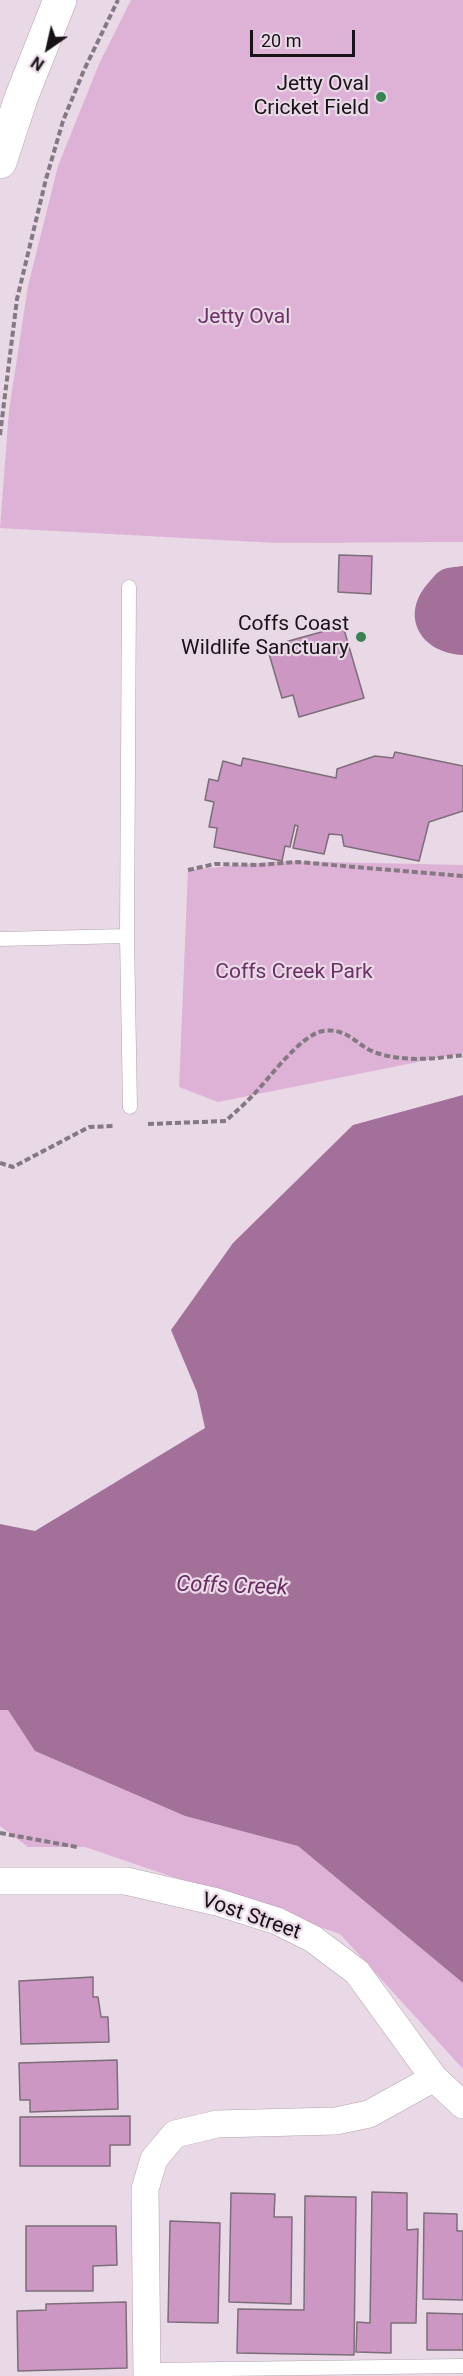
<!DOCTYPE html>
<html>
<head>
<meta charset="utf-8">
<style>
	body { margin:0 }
	#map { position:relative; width:463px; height:2376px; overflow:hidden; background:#e9d9e6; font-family:Roboto,sans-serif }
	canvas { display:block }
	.north { position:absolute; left:18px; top:18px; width:60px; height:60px; -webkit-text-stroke:4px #e9d9e6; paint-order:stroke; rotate:214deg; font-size:16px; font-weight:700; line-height:24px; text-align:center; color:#191318 }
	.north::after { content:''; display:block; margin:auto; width:21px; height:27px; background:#191318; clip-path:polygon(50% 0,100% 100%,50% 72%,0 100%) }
	.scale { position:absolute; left:250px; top:30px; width:105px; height:27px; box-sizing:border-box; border:3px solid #191318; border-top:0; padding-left:8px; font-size:18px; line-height:21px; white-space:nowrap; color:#191318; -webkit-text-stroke:4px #e9d9e6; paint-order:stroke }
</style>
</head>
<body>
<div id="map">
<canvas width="463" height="2376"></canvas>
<div class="north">N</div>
<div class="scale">20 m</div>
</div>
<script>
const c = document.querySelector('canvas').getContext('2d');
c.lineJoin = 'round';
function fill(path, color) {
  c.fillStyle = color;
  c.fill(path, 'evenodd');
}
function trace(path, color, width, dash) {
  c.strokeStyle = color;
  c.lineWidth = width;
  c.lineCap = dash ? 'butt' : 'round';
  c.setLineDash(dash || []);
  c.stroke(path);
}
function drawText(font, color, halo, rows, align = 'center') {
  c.font = font + ' Roboto,sans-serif';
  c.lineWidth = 4.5;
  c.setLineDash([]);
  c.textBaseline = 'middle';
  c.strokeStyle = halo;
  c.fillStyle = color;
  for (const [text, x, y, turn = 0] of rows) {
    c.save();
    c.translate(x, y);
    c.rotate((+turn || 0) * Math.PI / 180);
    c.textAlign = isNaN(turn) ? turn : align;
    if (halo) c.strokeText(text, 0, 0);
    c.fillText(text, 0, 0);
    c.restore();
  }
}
fill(new Path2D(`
	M131,0H463V542L276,543L0,528L9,410L28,286L58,166L99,64Z
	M282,861L463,865V1053L218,1102L179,1087L188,870Z
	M0,1710H8L35,1751L185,1816L298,1846L463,1983V2069L340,1934L85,1847H28L0,1826Z`), '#ddb2d6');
fill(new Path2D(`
	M463,566V655C420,653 398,615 430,581C433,578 436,573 440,571C445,567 456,567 463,566Z
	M463,1095V1983L298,1846L185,1816L35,1751L8,1710H0V1524L35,1531L205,1428L197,1392L171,1330L233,1243L353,1125Z`), '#a27099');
const building = new Path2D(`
	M339,555L372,556L371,594L338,592Z
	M343,626L364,698L299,717L293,695L282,698L267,647Z
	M395,752L463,766V811L429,822L419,861L344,846L342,835L329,834L324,854L293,848L298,826L295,825L290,847L285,846L282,861L214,847L217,828L209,827L214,802L205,800L209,779L218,781L223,761L241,766L243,758L336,778L337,769L375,756L393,758Z
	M93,1977V1997H98L101,2017H108L109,2042L21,2044L19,1981Z
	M117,2060L118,2109L30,2112V2100H20L19,2063Z
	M130,2116V2145H110V2166H20V2117Z
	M372,2192L407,2193V2230L418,2229L416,2323H391V2353L356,2352L357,2322L370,2323Z
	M231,2193L275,2194L274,2217H292L291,2304L229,2302Z
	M305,2196L356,2197L354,2355L237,2353L238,2309L304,2310Z
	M424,2213L457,2214V2231H463V2300L423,2299Z
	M170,2221L220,2223L218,2323L168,2322Z
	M26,2226H116L117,2265L93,2266V2291H26Z
	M126,2302L127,2368L18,2371L17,2311L46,2310V2304Z
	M427,2313L463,2314V2350H427Z`);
fill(building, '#cc97c3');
trace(building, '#7c6e79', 1.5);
const service = new Path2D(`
	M129,587L127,936L130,1107
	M0,939L127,936
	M147,2370L463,2366`);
const minor = new Path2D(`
	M0,1881H126L217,1902L277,1921L313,1939L357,1972L434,2078L463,2105
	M147,2376L145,2189L154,2159L175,2134L217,2124L336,2121L369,2114L434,2078`);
const tertiary = new Path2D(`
	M0,162L21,98L60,0`);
trace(service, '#b2a3af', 15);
trace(minor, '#b2a3af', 28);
trace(tertiary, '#b2a3af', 34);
trace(new Path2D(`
	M0,435L17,299L46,179L63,121L84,70L118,0
	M188,870L215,864L258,865L297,862L463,876
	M148,1124L226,1121C235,1112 245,1104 253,1095C269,1079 300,1035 323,1031C349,1027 357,1047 377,1053C405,1062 434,1059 463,1055
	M0,1163L13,1167L89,1127L113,1126
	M0,1833L77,1847`), '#847982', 4, [6, 3]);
trace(service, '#fff', 14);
trace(minor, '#fff', 27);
trace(tertiary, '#fff', 33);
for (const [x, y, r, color] of [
	[381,97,6,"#378352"],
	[361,637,6,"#378352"]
]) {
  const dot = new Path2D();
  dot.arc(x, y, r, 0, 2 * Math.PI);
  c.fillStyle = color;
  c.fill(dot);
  trace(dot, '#e9d9e6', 2);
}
drawText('21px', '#191318', '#e9d9e6', [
	["Jetty Oval",369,85],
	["Cricket Field",369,109],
	["Coffs Coast",349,625],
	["Wildlife Sanctuary",349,649]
], 'right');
drawText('21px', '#6d2f66', '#e9d9e6', [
	["Jetty Oval",244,318],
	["Coffs Creek Park",294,973]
]);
drawText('21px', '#191318', '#e9d9e6', [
	["Vost Street",251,1917,19]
]);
drawText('italic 22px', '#682a60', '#e9d9e6', [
	["Coffs Creek",232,1587,2]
]);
</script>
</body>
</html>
